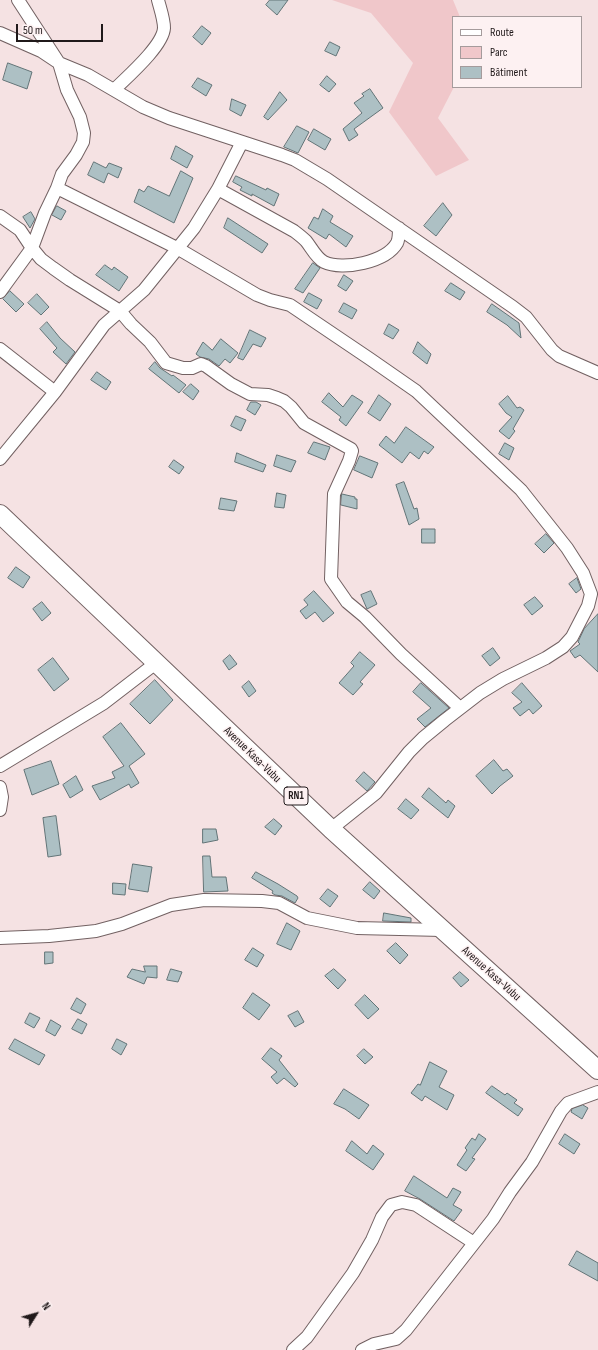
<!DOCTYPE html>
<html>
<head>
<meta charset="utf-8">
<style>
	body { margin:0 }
	#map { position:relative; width:598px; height:1350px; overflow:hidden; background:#f5e2e3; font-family:"Sofia Sans Condensed",sans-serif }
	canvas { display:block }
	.legend { position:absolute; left:452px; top:16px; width:130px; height:72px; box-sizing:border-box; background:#fdf1f2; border:1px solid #a59b9c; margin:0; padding:5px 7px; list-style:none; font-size:12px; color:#20191a }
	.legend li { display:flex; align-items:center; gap:8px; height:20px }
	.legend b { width:20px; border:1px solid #a59b9c }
	.north { position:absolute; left:16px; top:1294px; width:40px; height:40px; -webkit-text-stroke:3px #fdf1f2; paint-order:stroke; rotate:53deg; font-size:11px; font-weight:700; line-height:16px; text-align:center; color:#20191a }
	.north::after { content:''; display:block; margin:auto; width:14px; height:18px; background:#20191a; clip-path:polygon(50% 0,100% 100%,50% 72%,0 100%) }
	.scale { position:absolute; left:16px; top:24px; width:87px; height:18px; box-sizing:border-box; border:2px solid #20191a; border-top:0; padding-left:5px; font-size:12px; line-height:14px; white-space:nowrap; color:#20191a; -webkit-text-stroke:3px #fdf1f2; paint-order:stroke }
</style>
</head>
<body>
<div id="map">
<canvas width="598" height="1350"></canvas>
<ul class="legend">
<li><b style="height:5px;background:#fff"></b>Route</li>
<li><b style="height:11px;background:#f0c7ca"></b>Parc</li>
<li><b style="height:11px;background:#adc0c4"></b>Bâtiment</li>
</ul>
<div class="north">N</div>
<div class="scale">50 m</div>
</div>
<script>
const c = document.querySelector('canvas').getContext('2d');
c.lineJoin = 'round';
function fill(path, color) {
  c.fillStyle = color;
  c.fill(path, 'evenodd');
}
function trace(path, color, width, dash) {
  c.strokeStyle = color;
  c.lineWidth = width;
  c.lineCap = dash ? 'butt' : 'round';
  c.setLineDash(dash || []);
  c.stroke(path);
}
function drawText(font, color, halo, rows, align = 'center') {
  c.font = font + ' "Sofia Sans Condensed",sans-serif';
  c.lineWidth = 3;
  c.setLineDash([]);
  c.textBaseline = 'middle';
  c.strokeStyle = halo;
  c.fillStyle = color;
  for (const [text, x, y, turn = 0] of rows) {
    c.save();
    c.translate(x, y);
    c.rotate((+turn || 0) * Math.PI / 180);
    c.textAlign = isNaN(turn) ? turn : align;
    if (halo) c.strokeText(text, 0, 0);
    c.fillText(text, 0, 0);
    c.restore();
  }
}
fill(new Path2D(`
	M332,0H453L460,17H453V87H454L438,118L469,160L436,176L389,112L413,63L371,13Z`), '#f0c7ca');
const building = new Path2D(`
	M270,0H288L277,15L266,5Z
	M202,26L211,33L202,45L193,37Z
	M330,42L340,47L336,56L325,51Z
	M8,63L32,72L27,89L3,80Z
	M327,76L336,84L329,92L320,85Z
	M198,78L212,85L206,96L192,87Z
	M370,89L383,108L354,129L358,135L349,141L343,129L362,113L354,103L364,96L362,94Z
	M280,92L287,100L268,120L264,117Z
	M232,99L246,105L241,116L230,110Z
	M297,126L309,132L298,153L284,147Z
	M314,129L331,139L325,150L308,140Z
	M176,146L193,156L187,168L171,159Z
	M94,162L106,168L109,163L122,168L118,178L108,173L104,183L88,175Z
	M181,171L193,178L174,223L134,202L139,189L144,192L148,186L169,196Z
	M236,176L266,190L267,188L279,194L274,206L252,194V196L240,190L242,187L233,182Z
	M443,203L452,215L436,236L424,226Z
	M57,206L66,211L61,220L52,215Z
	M323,209L333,216L330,222L353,236L346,247L329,234L326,239L308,228L314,217L318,219Z
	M31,212L35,219L30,228L23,217Z
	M228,218L268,244L262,253L224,228Z
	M313,263L320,268L303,293L295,289Z
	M105,265L112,270L114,267L128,277L119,291L96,275Z
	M344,275L353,281L346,291L338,286Z
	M451,283L465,292L460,300L445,291Z
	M10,291L24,304L16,312L3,299Z
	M309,293L322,300L317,309L304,302Z
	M37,294L49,307L41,315L28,303Z
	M344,303L357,310L352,319L339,312Z
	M492,304L519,323L521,338L507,325L487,312Z
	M47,322L60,338L75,352L66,364L53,352L57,348L40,329Z
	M389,324L399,330L393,339L384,334Z
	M250,330L266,338L261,347L253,344L243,360L238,358Z
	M221,339L238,353L230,363L225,359L219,366L209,359L200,357L196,354L203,342L212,350Z
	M418,342L431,354L427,364L413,353Z
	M155,362L160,368L172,376L173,375L186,385L179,393L149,369Z
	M97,372L111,382L106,390L91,380Z
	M191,384L199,391L193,400L183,392Z
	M329,393L343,407L352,395L363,402L346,426L339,420L341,417L322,402Z
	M379,395L391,404L380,421L368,413Z
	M508,396L517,408L520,407L524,410L513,429L515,431L509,439L499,431L512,417L506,413L499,404Z
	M251,402H256L261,405L255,415L247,410Z
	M236,416L246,420L241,431L231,426Z
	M406,427L434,447L428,454L424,451L419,459L410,452L402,463L379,445L386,436L394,443Z
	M314,442L330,447L325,460L308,453Z
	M505,443L514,448L509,460L499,454Z
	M237,453L266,465L263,472L235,462Z
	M277,455L296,461L291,472L274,466Z
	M360,456L378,463L372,478L354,470Z
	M174,460L184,467L179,474L169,467Z
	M404,482L414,509L417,508L419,519L409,525L396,485Z
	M277,493L286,495L284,508L275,507Z
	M342,494L355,497V499H357V509L341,505Z
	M221,498L237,501L234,511L219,509Z
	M422,529H435V543H422Z
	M546,534L554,543L544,553L535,544Z
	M16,567L30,577L23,588L8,578Z
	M577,578L581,589L576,593L569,584Z
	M314,591L334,613L323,622L315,612L306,619L300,611L308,605L304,600Z
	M371,591L377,604L367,609L361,595Z
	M535,597L543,606L532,615L524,605Z
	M42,602L51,613L42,621L33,609Z
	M598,614V672L580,655L575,658L570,651L580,644L578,642L584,629Z
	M493,648L500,658L490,666L482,656Z
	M360,652L375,665L360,682L363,684L353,695L339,683L354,666L351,663Z
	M230,655L237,664L229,670L223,661Z
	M53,658L69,679L54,691L38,670Z
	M155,680L173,700L150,724L130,704Z
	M249,681L256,691L249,697L242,687Z
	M421,683L449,708L425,727L417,719L431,708L413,692Z
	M522,683L542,706L533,714L529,709L520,716L513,708L522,702L512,693Z
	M121,723L145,754L129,766L139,783L131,788L129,784L100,800L92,786L115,778L112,772L124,766L103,737Z
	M494,760L503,771L507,769L513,776L500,786L492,794L476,776Z
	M51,761L59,784L32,795L24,770Z
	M364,772L375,782L367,791L356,781Z
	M76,776L83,790L70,798L63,785Z
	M429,788L446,803L448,800L455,806L448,818L422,797Z
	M406,799L419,810L411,819L398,809Z
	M56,816L61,855L48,857L43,818Z
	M274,819L282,826L275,835L265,827Z
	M203,829H216L218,840L203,843Z
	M203,856H210L212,877H226L228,891L204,892Z
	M133,864L152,867L148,892L129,889Z
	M256,872L278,884L297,896L298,898L295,903L282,896L275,895L272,893L273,891L252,878Z
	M370,882L380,891L374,899L363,890Z
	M113,883L126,884L125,895L113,894Z
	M328,889L338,896L330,907L320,899Z
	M384,913L411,918V922L383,921Z
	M287,923L300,931L291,950L277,944Z
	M396,943L408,955L400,964L387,951Z
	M253,948L264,955L257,967L245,960Z
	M45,952H53V963L45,964Z
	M144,966H157V978L147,977L144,984L127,977L132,969L145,972Z
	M171,969L182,972L178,982L167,980Z
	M334,969L346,980L338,989L325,976Z
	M460,972L469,980L461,987L453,978Z
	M253,993L270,1005L259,1020L243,1008Z
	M365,995L379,1009L368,1019L355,1005Z
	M77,998L86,1004L81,1014L71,1009Z
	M298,1011L304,1022L295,1027L288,1016Z
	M30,1013L40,1018L34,1028L25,1023Z
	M78,1019L87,1024L82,1034L72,1029Z
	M51,1020L61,1026L55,1036L46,1031Z
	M15,1039L45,1055L39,1065L9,1049Z
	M117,1039L127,1044L121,1055L112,1049Z
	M271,1048L282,1056L279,1060L298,1084L295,1087L284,1078L277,1084L271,1077L277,1072L262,1059Z
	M364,1049L373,1057L365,1064L357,1056Z
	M430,1062L447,1071L439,1087L454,1095L447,1110L425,1096L422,1101L411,1093L418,1084L420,1085Z
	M492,1086L505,1095L507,1093L517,1100L514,1103L523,1109L518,1116L486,1093Z
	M344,1089L369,1105L359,1119L345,1109L334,1104Z
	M583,1105L588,1108L582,1119L571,1112L572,1109Z
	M479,1134L486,1139L472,1158L475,1159L466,1171L457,1165L467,1150L465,1148L472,1138L475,1140Z
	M565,1134L580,1144L574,1154L559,1144Z
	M352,1141L367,1154L373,1145L384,1154L373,1170L346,1151Z
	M414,1176L447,1198L453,1188L461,1192L453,1205L462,1210L454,1221L420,1199L405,1191Z
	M577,1251L598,1263V1281L569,1265Z`);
fill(building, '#adc0c4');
trace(building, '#627477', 1);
const minor = new Path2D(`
	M0,33L41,51L59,63L88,75L143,107L169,118L282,155L295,160L327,179L513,307L526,317L552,350L559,356L598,373
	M114,90C127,77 163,46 164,28C164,19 160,8 158,0
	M57,188L177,248L257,295L270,300L290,305L370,359L416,391L521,490L567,548L583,573L591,594L588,606L572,637L563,647L546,658L503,679L480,693L445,720L423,738L409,752L376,793L331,829
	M218,189L294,231C298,234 302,237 306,241C311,247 316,258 324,262C343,271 386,262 397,243C399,239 399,233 399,228
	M0,216L20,230L32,248L41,259L53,268L70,280L120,311L131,324L150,342L166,363L183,368H192L201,364L206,366L231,384L250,394L268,395L277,398L284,401L291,407L304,423L351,449L352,451L349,461L334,494L331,579L347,602L365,617L401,654L460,708
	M0,292L32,248L45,213L57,188L62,174L76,155L83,142L84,133L80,117L67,90L59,63L18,0
	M0,349L55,392
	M0,459L55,392L104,325L144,290L194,228L218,189L242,142
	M0,766L104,703L156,663
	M0,787L2,797L0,810
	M0,938L49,936L96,931L122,924L171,905L204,900L262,901L279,903L307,918L357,928L442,930
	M293,1350L307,1337L353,1273L372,1240L382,1217L391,1205L402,1202L416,1205L474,1243
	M362,1350L374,1344L396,1339L406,1330L493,1219L510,1192L532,1162L561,1111L568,1103L598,1092`);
const highway = new Path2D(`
	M0,514L331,829L598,1070`);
trace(minor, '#726162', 14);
trace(highway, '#726162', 20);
trace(minor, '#fff', 12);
trace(highway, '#fff', 18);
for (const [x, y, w] of [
	[296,796,24]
]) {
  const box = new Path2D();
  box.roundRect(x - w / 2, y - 9, w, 18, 3);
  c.fillStyle = '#fdf1f2';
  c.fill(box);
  trace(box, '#20191a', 1);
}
drawText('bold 11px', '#20191a', null, [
	["RN1",296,796]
]);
drawText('12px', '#20191a', '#fdf1f2', [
	["Avenue Kasa-Vubu",252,755,44],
	["Avenue Kasa-Vubu",491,974,42]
]);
</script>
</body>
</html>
